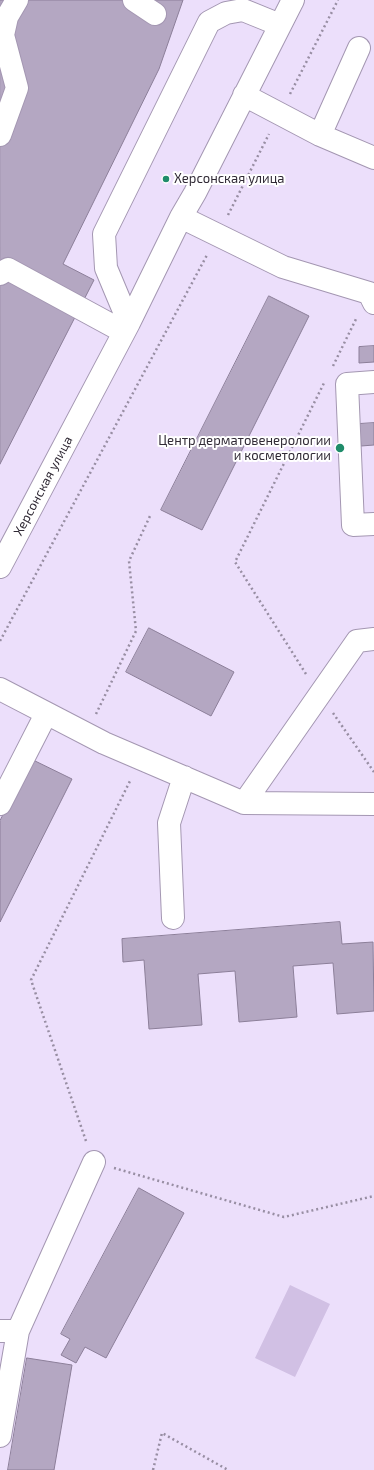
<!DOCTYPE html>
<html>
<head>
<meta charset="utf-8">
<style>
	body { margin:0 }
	canvas { display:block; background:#ecdffb }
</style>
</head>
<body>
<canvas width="374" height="1470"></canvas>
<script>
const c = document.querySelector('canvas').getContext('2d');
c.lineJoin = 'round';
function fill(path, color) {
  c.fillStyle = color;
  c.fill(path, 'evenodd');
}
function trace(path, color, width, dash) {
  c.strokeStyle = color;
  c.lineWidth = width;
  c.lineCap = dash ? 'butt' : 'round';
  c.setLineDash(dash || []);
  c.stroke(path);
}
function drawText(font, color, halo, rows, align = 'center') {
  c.font = font + ' "Exo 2",sans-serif';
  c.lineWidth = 4;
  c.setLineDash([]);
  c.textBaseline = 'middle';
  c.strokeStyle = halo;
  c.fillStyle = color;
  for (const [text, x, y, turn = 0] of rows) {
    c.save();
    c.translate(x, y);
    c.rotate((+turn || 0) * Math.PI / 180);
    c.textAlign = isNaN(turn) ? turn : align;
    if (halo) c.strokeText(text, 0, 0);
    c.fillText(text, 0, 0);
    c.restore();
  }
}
fill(new Path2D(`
	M290,1285L330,1304L295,1377L255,1358Z`), '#d1c0e4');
const building = new Path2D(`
	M0,0H183L159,69L63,264L94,280L0,464Z
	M269,296L309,316L202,530L161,510Z
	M374,346V362L359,363V347Z
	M374,423V445L361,446L359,424Z
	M149,628L234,672L211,716L126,672Z
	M31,759L72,779L0,922V821Z
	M340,922L342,944L373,942L374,1011L337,1014L333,963L293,966L297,1017L239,1022L235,971L198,974L202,1025L149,1029L144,960L123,962L122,939Z
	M139,1188L184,1213L106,1358L85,1347L76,1363L61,1355L70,1339L61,1334Z
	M27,1358L72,1365L54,1470H8Z`);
fill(building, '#b4a7c2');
trace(building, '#8c7f99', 1);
const minor = new Path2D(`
	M134,0L155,14
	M244,95L320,135L374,158
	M0,135L17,88L3,35L7,17L17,0
	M320,135L359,48
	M181,217L283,267L369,293L374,303
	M0,274L8,269L124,332
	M129,323L106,268L104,234L209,22L226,13L243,10L280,25
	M374,382L347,384L353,525L374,524
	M0,567L129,323L181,217L195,193L293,0
	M0,689L104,743L244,803L374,804
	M244,803L357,641L374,639
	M0,804L46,714
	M173,918L169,823L184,777
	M0,1331H18L94,1162
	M0,1436L18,1331`);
trace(minor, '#a497b2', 24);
trace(new Path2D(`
	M290,94L338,0
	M228,215L269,134
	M333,366L357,317
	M0,641L207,255
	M306,674L235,562L324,383
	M333,713L374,772
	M96,714L136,631L129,561L150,516
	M86,1141L31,980L131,779
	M114,1168L284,1217L374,1196
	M153,1470L162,1433L228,1470`), '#988ea3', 2.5, [2, 3]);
trace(minor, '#fff', 22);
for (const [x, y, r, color] of [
	[166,179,4,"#1f8c6a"],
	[340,448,5,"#1f8c6a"]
]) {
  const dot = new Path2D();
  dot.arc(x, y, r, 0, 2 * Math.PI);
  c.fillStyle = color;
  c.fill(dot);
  trace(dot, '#fff', 1.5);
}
drawText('13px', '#302a35', '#fff', [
	["Херсонская улица",174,179],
	["Центр дерматовенерологии",331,441,"right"],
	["и косметологии",331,456,"right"]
], 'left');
drawText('13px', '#302a35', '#fff', [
	["Херсонская улица",43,486,-62]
]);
</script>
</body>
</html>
